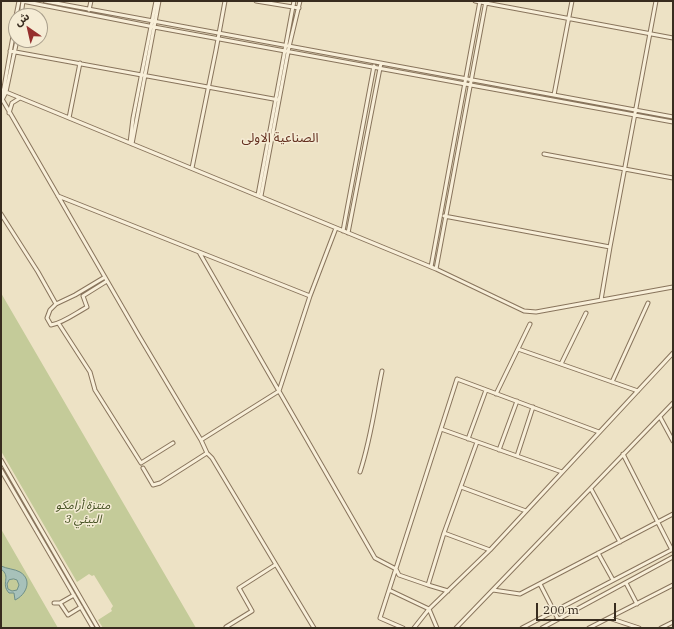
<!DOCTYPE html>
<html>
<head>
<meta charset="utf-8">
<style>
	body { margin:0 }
	#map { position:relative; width:674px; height:629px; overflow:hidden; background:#ede2c5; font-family:"IBM Plex Serif","Noto Sans Arabic",serif }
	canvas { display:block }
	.frame { position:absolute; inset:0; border:2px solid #382c1f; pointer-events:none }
	.north { position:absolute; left:8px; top:8px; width:40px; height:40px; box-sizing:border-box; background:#f5ecd5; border:1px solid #a99f8c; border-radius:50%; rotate:326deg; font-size:11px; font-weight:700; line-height:16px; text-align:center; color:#382c1f }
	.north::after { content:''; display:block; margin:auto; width:14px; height:18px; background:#952f2d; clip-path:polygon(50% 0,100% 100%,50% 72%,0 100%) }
	.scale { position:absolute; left:536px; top:603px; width:80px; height:18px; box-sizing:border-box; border:2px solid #382c1f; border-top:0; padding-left:5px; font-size:12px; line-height:14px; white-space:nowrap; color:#382c1f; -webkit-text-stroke:3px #f5ecd5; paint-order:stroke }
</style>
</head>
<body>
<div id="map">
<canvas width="674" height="629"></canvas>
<div class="frame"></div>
<div class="north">ش</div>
<div class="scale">200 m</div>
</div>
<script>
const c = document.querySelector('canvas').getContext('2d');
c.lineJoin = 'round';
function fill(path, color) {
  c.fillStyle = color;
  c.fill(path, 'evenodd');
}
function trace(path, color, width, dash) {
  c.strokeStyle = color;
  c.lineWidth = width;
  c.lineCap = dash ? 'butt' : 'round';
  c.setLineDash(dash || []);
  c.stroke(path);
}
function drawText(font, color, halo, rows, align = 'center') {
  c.font = font + ' "IBM Plex Serif","Noto Sans Arabic",serif';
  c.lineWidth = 3;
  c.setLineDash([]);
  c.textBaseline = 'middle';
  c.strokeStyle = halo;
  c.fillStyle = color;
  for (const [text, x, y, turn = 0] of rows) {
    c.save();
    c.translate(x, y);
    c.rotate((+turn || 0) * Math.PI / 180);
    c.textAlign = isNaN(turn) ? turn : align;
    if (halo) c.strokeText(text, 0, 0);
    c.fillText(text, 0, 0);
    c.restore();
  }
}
fill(new Path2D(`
	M1,293L196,628H103L98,620L112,611L111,609L113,606L94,575L92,576L89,574L77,582L1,451Z
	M1,529L58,628H1Z`), '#c4cb99');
const water = new Path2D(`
	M1,566C7,569 15,569 20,572C33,580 26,595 15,600L14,593H9C0,583 12,577 1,569ZM14,579L17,580L19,585L17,590L12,591L8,589L7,584L9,580Z`);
fill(water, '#a7c1ba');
trace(water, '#6e8f88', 1);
const minor = new Path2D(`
	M22,1L154,27L673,122
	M45,1L673,117
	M256,1L299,8
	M475,1L673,38
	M89,10L91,1
	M16,16L19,1
	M21,16L23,1
	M16,19L2,99L139,336L201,440L207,453L212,458L314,628
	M10,51L279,100
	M1,90L436,269L524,311L536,312L673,287
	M554,95L572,1
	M3,98L6,92L17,40
	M9,113L12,103L20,98
	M69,118L80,63
	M130,143L133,118L156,1
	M132,144L159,1
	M544,154L673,178
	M192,168L216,50L225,1
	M258,195L294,1
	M58,196L310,296
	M261,196L289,47L300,1
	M1,214L38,272L56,304
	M444,216L610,247
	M343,231L374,66
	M348,233L381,63
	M199,252L375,558L396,569L399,575L428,585
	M431,267L480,1
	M436,269L486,1
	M105,277L75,295L56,304L50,310L47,318L51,325C63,323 76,313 87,307L83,296L107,281
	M601,300L610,247L656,1
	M59,324L90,372L95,390L141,463L173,443
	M518,349L638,391
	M561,364L586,313
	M612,382L648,303
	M496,394L530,324
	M660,417L673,441
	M441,429L562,472
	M468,439L486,390
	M201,440L279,391L310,296L336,228
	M499,450L517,401
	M623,454L672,550
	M517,456L533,407
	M1,460L98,628
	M143,468L153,485L160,483L207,453
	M1,470L93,628
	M360,472C371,439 375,405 382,371
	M461,487L526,511
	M591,489L620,542
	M444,533L490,550
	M598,553L613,580
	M626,583L637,604
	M540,584L558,619
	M389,590L429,609L437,628
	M493,590L520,594L673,514
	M448,591L428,585L444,533L477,442
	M54,603H60L74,595
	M60,603L68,615L81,607
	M609,618L639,628
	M226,627L252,611L239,588L275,565
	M403,628L380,618L457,379L599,432
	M414,628L429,609L490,550L673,353
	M456,628L673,403
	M522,628L673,549
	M542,628L673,557
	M589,628L673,585
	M661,628L673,622`);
trace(minor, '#88745c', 5);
trace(minor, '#f8efd9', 3);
drawText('italic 12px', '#485426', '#f5ecd5', [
	["منتزة أرامكو",83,506],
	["البيئي 3",83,520]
]);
drawText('13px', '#643020', '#f5ecd5', [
	["الصناعية الاولى",280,138]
]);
</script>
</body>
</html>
